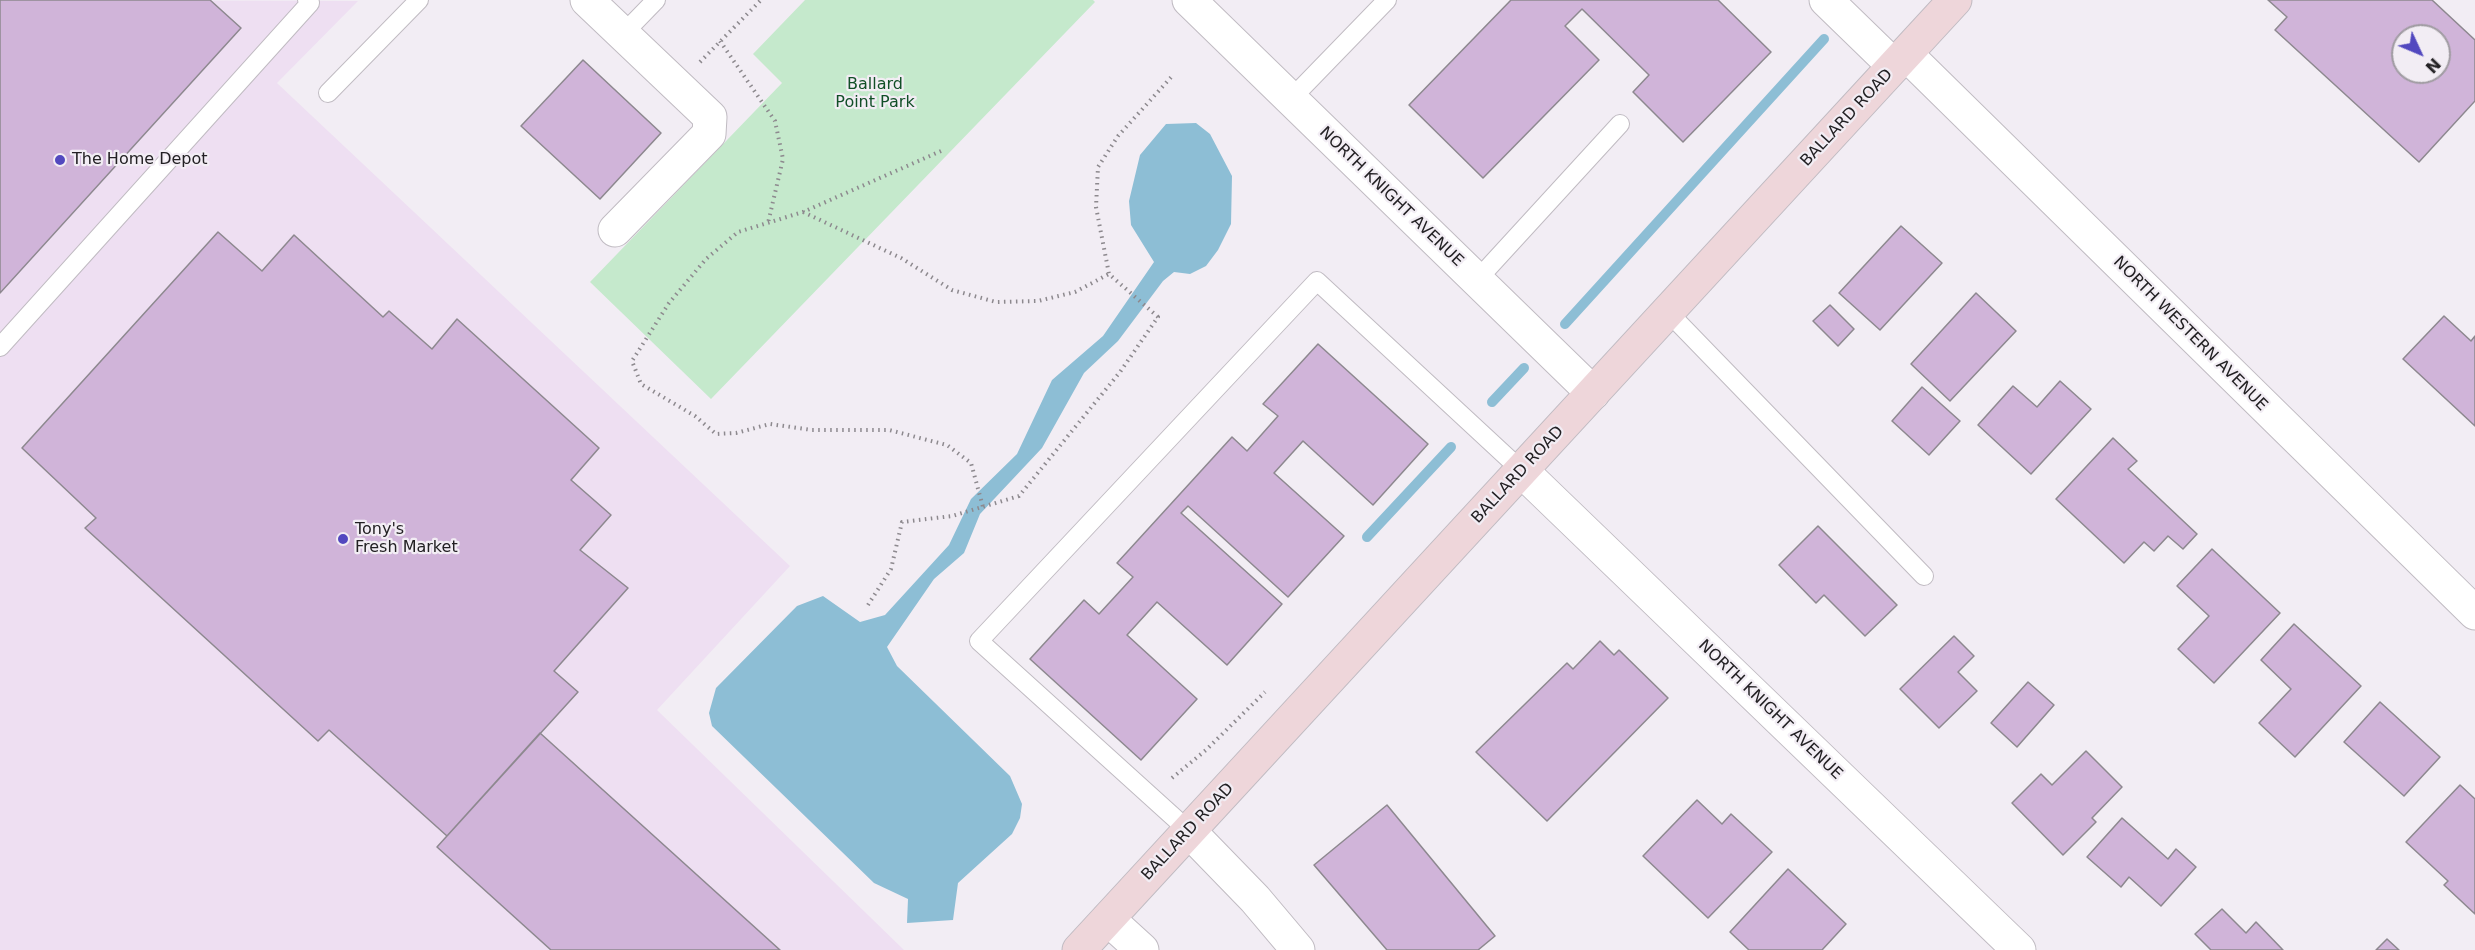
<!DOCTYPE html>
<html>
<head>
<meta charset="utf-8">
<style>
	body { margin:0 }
	#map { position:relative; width:2475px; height:950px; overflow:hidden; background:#f2edf4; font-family:"DejaVu Sans",sans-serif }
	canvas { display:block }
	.north { position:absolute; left:2391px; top:24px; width:60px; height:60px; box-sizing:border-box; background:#f2edf4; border:2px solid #9f9ba1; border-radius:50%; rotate:134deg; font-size:16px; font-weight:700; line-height:24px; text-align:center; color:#232124 }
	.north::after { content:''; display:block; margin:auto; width:21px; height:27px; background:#5248bf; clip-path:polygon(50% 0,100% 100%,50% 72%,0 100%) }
</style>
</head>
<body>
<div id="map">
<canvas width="2475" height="950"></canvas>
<div class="north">N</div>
</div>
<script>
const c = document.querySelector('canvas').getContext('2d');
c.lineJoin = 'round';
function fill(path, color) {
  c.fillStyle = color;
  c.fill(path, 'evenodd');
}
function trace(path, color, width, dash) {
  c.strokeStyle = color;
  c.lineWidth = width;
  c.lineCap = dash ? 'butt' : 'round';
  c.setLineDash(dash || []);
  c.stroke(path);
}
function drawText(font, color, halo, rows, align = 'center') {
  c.font = font + ' "DejaVu Sans",sans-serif';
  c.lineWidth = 4.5;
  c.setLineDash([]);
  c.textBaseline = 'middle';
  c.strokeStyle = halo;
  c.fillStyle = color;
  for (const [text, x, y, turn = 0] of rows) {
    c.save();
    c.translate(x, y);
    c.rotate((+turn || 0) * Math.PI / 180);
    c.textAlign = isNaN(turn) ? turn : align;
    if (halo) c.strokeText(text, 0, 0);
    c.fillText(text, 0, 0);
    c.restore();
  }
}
fill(new Path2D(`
	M0,0L358,1L277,83L790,566L657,710L904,950H0Z`), '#eedff2');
fill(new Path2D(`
	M805,0H1093L1095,2L711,399L590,282L782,83L753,54Z`), '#c5e9cc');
fill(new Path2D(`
	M1196,123L1210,134L1232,176L1231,224L1218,250L1206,266L1190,274L1174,272L1163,281L1118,341L1084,373L1042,448L980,514L964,553L934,579L887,647L897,666L1010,776L1022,804L1020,818L1012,834L958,883L953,920L907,923L908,899L874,883L712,726L709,713L716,688L797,606L823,596L860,622L885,615L949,545L971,499L1017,454L1052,380L1103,336L1154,262L1131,225L1129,201L1140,155L1166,124Z`), '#8dbed5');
trace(new Path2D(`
	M1565,324L1824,39
	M1492,402L1524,368
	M1367,537L1451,447`), '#8dbed5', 10);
const building = new Path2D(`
	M0,0H210L241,28L0,293Z
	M1511,0H1718L1771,52L1683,142L1633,92L1649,75L1582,9L1565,26L1599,60L1483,178L1409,105Z
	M2268,0H2432L2475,40V101L2419,162L2275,30L2287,17ZM2403,36H2439V72H2403Z
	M583,60L661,133L600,199L521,126Z
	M1901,226L1942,263L1880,330L1839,293Z
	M218,232L262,271L294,235L383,317L389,311L432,349L457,319L599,448L571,480L611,515L580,550L628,588L554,671L578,692L447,836L329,730L318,741L85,528L96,518L22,448Z
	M1976,293L2016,331L1950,401L1911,364Z
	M1830,305L1854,329L1838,346L1813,321Z
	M2444,316L2471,341L2475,336V426L2403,359Z
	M1318,344L1428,444L1373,505L1303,441L1274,473L1344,536L1288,597L1188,506L1181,513L1282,604L1227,665L1157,602L1127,635L1197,699L1141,760L1030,659L1084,600L1099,614L1133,577L1117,563L1232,437L1247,451L1278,416L1263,404Z
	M2060,381L2091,409L2031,474L1978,425L2013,386L2037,407Z
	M1922,387L1960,421L1929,455L1892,421Z
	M2113,438L2137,461L2128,469L2197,534L2183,549L2168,536L2154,551L2144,542L2124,563L2056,499Z
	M1818,526L1897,605L1865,636L1824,595L1816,603L1779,565Z
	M2212,549L2280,613L2214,683L2178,649L2209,616L2177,586Z
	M2294,624L2361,686L2295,757L2259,723L2291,689L2261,660Z
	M1954,636L1974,656L1958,672L1977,691L1939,728L1900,689Z
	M1600,641L1614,655L1619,650L1668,698L1547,821L1476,752L1567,663L1573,669Z
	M2028,682L2054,705L2017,747L1991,723Z
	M2380,702L2440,757L2404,796L2344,742Z
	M540,733L780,950H551L437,847Z
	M2086,751L2122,787L2092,818L2096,822L2063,855L2012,803L2041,774L2052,785Z
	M2460,785L2475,799V914L2444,885L2448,881L2406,842Z
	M1697,800L1722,824L1731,814L1772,852L1708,918L1643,856Z
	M1387,805L1495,936L1478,950H1387L1314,865Z
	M2122,818L2168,859L2176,849L2196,867L2161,906L2129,877L2121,887L2087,857Z
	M1788,869L1846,924L1822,950H1749L1730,932Z
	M2222,909L2246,933L2256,922L2283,950H2211L2195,934Z
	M2387,939L2399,950H2376Z`);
fill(building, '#d0b4d9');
trace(building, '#8d888f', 1.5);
const lane = new Path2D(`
	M623,34L656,0
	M328,93L419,0
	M1291,99L1387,0
	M1477,280L1620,124
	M1668,312L1924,576
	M0,347L310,3L307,0
	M1189,831L979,641L1317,281L1522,471`);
const street = new Path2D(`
	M587,0L710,117L709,134L615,230
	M1189,0L1593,393
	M1826,0L1894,66
	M1906,54L2475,613
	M1522,471L2019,950
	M1189,831L1255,899L1298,950
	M1108,919L1142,950`);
const secondary = new Path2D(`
	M1079,950L1955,0`);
trace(lane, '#c0bbc2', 20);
trace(street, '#c0bbc2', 35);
trace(secondary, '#c0bbc2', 35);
trace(new Path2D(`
	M720,41L775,121L783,159L768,223
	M700,62L761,0
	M941,151L803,212L738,232L706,259L669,303L632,361L641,384L695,416L716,434L736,433L770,424L812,430H889L947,445L971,463L983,507
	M803,212L901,258L952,290L996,302L1038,301L1075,292L1109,274
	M868,605L891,569L902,522L952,516L1019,496L1120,372L1158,317L1109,274L1096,207L1098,167L1118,136L1174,74
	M1172,778L1206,750L1265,692`), '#8d898e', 4, [1.5, 4.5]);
trace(lane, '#fff', 18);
trace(street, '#fff', 33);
trace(secondary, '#eed6da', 33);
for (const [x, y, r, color] of [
	[60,160,6,"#5248bf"],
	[343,539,6,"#5248bf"]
]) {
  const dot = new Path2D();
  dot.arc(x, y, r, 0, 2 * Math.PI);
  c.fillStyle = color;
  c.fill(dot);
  trace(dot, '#f2edf4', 2);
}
drawText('16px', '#114f27', '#f2edf4', [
	["Ballard",875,85],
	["Point Park",875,103]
]);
drawText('16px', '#232124', '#f2edf4', [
	["BALLARD ROAD",1847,118,-47],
	["NORTH KNIGHT AVENUE",1391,197,44],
	["NORTH WESTERN AVENUE",2190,334,45],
	["BALLARD ROAD",1518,475,-47],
	["NORTH KNIGHT AVENUE",1770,710,44],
	["BALLARD ROAD",1188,832,-47]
]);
drawText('16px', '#232124', '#f2edf4', [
	["The Home Depot",72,160],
	["Tony's",355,530],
	["Fresh Market",355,548]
], 'left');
</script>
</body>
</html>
